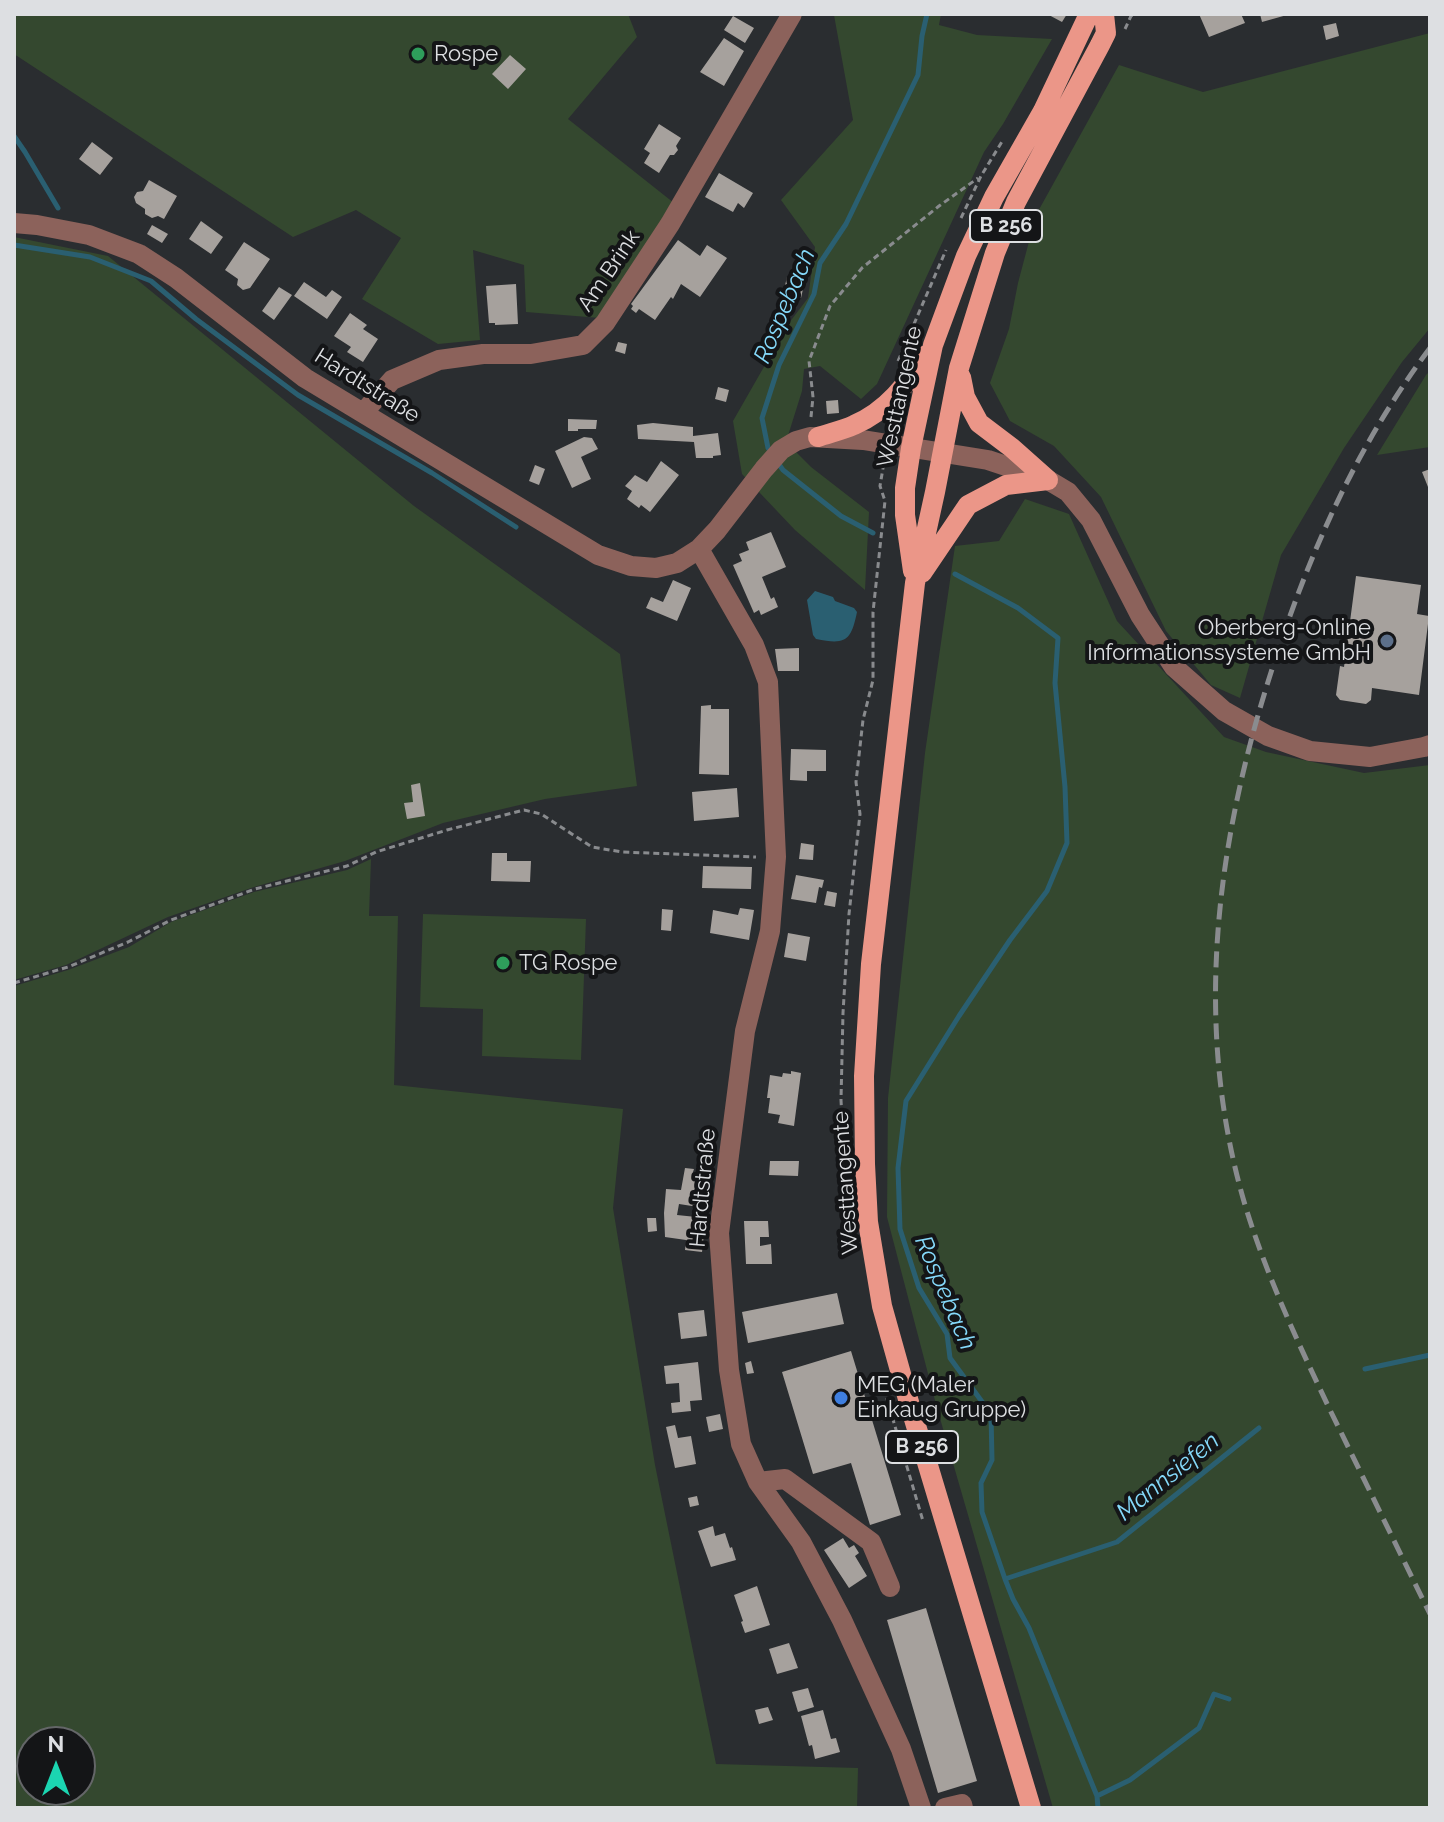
<!DOCTYPE html>
<html>
<head>
<meta charset="utf-8">
<style>
	body { margin:0 }
	#map { position:relative; width:1444px; height:1822px; overflow:hidden; background:#2a2d30; font-family:Raleway,sans-serif }
	canvas { display:block }
	.frame { position:absolute; inset:0; border:16px solid #dddfe2; pointer-events:none }
	.north { position:absolute; left:16px; top:1726px; width:80px; height:80px; box-sizing:border-box; background:#141517; border:2px solid #646668; border-radius:50%; rotate:0deg; font-size:22px; font-weight:700; line-height:32px; text-align:center; color:#dddfe2 }
	.north::after { content:''; display:block; margin:auto; width:28px; height:36px; background:#1bd5b1; clip-path:polygon(50% 0,100% 100%,50% 72%,0 100%) }
</style>
</head>
<body>
<div id="map">
<canvas width="1444" height="1822"></canvas>
<div class="frame"></div>
<div class="north">N</div>
</div>
<script>
const c = document.querySelector('canvas').getContext('2d');
c.lineJoin = 'round';
function fill(path, color) {
  c.fillStyle = color;
  c.fill(path, 'evenodd');
}
function trace(path, color, width, dash) {
  c.strokeStyle = color;
  c.lineWidth = width;
  c.lineCap = dash ? 'butt' : 'round';
  c.setLineDash(dash || []);
  c.stroke(path);
}
function drawText(font, color, halo, rows, align = 'center') {
  c.font = font + ' Raleway,sans-serif';
  c.lineWidth = 8;
  c.setLineDash([]);
  c.textBaseline = 'middle';
  c.strokeStyle = halo;
  c.fillStyle = color;
  for (const [text, x, y, turn = 0] of rows) {
    c.save();
    c.translate(x, y);
    c.rotate((+turn || 0) * Math.PI / 180);
    c.textAlign = isNaN(turn) ? turn : align;
    if (halo) c.strokeText(text, 0, 0);
    c.fillText(text, 0, 0);
    c.restore();
  }
}
fill(new Path2D(`
	M14,14H628L637,37L568,119L674,203L600,318L526,312L524,265L473,250L480,340L438,344L362,299L401,238L356,210L293,237L14,54Z
	M941,14L939,25L977,35L1052,39L1003,124L984,152L877,384L861,399L820,366L804,369L802,391L786,442L811,467L869,512L865,590L795,530L742,474L733,421L789,323L808,298L815,247L781,200L853,120L834,15Z
	M1430,33V328L1402,362L1344,448L1281,555L1240,698L1211,685L1166,631L1101,497L1054,446L1010,421L990,383L1009,329L1018,283L1036,215L1119,65L1203,92Z
	M14,237L108,256L414,506L620,654L637,786L545,799L443,823L345,861L254,887L168,917L66,965L14,980Z
	M1430,371V447L1377,455L1426,375Z
	M1025,499L1069,514L1117,621L1224,737L1266,752L1364,773L1430,765V1808H1053L937,1408L887,1217L888,1098L925,753L955,546L999,541Z
	M371,859L369,916H398L394,1085L623,1109L613,1208L655,1465L716,1764L858,1768L857,1808H14V986L68,970L129,947L171,922L254,892L347,870ZM80,1742V1790H32V1742Z
	M423,914L586,919L581,1060L482,1056L483,1009L420,1007Z`), '#34482f');
fill(new Path2D(`
	M815,591L833,597L835,601L854,608L857,612C851,641 846,645 816,639L813,635L807,600Z`), '#2a5f71');
trace(new Path2D(`
	M14,136L25,152L58,208
	M14,245L90,257L151,281L196,319L298,395L432,473L516,527
	M773,454L768,448L762,418L779,365L814,294L820,263L846,224L918,75L922,36L927,14
	M778,463L783,470L841,516L873,533
	M955,574L1018,608L1058,638L1055,683L1065,787L1067,843L1047,891L1010,940L959,1016L906,1101L898,1168L900,1229L919,1288L947,1334L950,1358L991,1414L992,1460L981,1483L982,1512L1005,1579L1013,1599L1029,1628L1081,1757L1097,1796L1098,1808
	M1365,1369L1430,1355
	M1005,1579L1117,1542L1259,1428
	M1097,1796L1130,1780L1199,1728L1214,1694L1229,1699`), '#2a5f71', 5);
fill(new Path2D(`
	M1047,14H1067L1062,22Z
	M1199,14H1241L1245,23L1209,37Z
	M1260,14H1287V15L1262,22Z
	M733,16L754,28L745,43L724,30Z
	M1336,23L1339,36L1326,40L1323,26Z
	M724,38L744,51L724,86L700,72Z
	M510,55L526,69L508,89L492,74Z
	M659,124L681,138L676,146L678,150L674,155H670L659,173L644,163L650,153L644,149Z
	M92,142L113,158L100,175L79,159Z
	M719,173L753,193L744,208L738,203L733,212L705,197Z
	M149,180L177,196L164,219L158,216L152,218L145,214V209L136,203L134,197L137,192L143,191Z
	M201,221L223,237L211,254L189,239Z
	M152,225L168,234L162,243L147,234Z
	M678,240L700,256L707,245L727,258L700,297L681,284L673,299L671,297L655,320L639,309L636,313L631,309L633,306L631,304Z
	M244,242L270,259L250,288L243,290L237,285L238,279L225,270Z
	M787,277L805,280L801,298L783,294Z
	M304,282L326,297L332,290L342,297L327,319L294,296Z
	M516,284L518,324L495,325V323H489L486,286Z
	M279,287L292,295L274,320L262,311Z
	M350,313L367,325L363,329L378,339L363,362L347,352L351,347L334,336Z
	M618,342L627,344L625,354L615,351Z
	M718,387L729,390L726,402L715,399Z
	M838,400L839,413L827,414L826,401Z
	M568,419L597,420L596,429H578V431H568Z
	M653,423L693,427V436L718,433L721,455L713,456V458H696L694,442L638,439L637,425Z
	M584,437L592,438L598,449L581,457L591,479L572,488L555,451Z
	M661,461L679,475L650,512L641,505L639,508L627,499L632,491L625,486L635,475L647,482Z
	M535,465L545,469L539,485L529,481Z
	M1430,469V492L1422,472Z
	M771,532L786,567L762,577L771,599L774,597L778,607L761,615L759,610L754,613L733,565L742,561L739,554L749,550L746,542Z
	M1356,576L1421,585L1417,614L1429,616L1419,695L1372,688L1371,700L1366,704L1340,700L1336,695L1340,666L1344,667Z
	M673,580L691,588L677,621L646,608L651,597L663,602Z
	M799,648V671H778L775,649Z
	M711,705V709H729V775L699,774L701,706Z
	M791,749L826,750V771H807V781L790,780Z
	M420,783L425,816L407,819L404,803L413,802L411,785Z
	M737,788L739,817L694,821L692,792Z
	M801,843L814,845L813,860L799,859Z
	M492,853H507V861H531L530,882L491,881Z
	M703,866L752,867L751,889L702,888Z
	M796,875L824,880L822,888L819,887L816,903L791,899Z
	M827,891L837,893L835,907L824,905Z
	M740,908L754,910L749,940L710,933L713,910L738,915Z
	M662,909L673,910L671,931L661,930Z
	M788,933L810,937L806,961L784,957Z
	M791,1071L801,1073L794,1126L778,1123L780,1115L768,1113L770,1098H767L770,1075L782,1077L783,1073L791,1074Z
	M770,1161H799L798,1176L769,1175Z
	M685,1168L694,1169L692,1175L709,1178L705,1208L679,1204L677,1215L706,1218L702,1252L685,1250L686,1240L665,1237L664,1213L666,1189L681,1190Z
	M647,1218H656L657,1231L648,1232Z
	M744,1221H768L769,1237H760V1246L771,1244L772,1264H746Z
	M837,1293L844,1324L748,1343L742,1312Z
	M704,1310L707,1336L681,1339L678,1313Z
	M851,1351L901,1515L870,1525L851,1463L813,1474L782,1372Z
	M751,1361L754,1373L747,1374L745,1363Z
	M698,1362L702,1400L690,1401L691,1411L672,1413L671,1403L680,1402L679,1383L666,1384L664,1366Z
	M720,1414L723,1429L709,1432L706,1417Z
	M675,1425L678,1438L691,1436L696,1464L675,1468L666,1427Z
	M697,1496L699,1505L690,1507L688,1498Z
	M713,1526L715,1536L725,1533L730,1548L732,1547L736,1560L711,1567L698,1531Z
	M843,1538L849,1548L854,1545L859,1553L855,1556L867,1576L849,1588L824,1550Z
	M757,1586L770,1625L745,1633L741,1622L743,1621L734,1595Z
	M926,1608L977,1781L938,1793L887,1620Z
	M789,1643L798,1668L777,1674L769,1649Z
	M808,1688L814,1707L798,1712L792,1692Z
	M768,1707L773,1720L759,1724L755,1710Z
	M823,1710L831,1739L836,1738L840,1752L815,1759L812,1745L809,1746L801,1716Z`), '#a6a19d');
trace(new Path2D(`
	M1125,29L1131,16L1135,14
	M961,218L981,176L1003,140
	M898,361L946,250
	M811,417L813,397L809,361L830,306L862,268L939,206L978,178
	M14,983L68,967L128,942L171,920L255,889L347,866L376,852L447,830L524,810L541,814L592,847L622,852L756,857
	M844,1155L841,1100L843,1013L849,914L860,814L856,782L863,720L873,680V612L885,501L880,486L884,462
	M881,1379L923,1521`), '#898b8e', 3, [6, 4]);
trace(new Path2D(`
	M14,223L37,225L89,235L139,254L176,278L305,378L598,555L631,566L656,568L677,563L699,549L717,530L764,469L781,450L796,441L810,437L863,440L988,460L1048,480L1068,492L1091,520L1140,615L1174,667L1224,711L1268,736L1310,751L1370,757L1424,747L1430,745
	M363,413L392,380L439,360L483,354H531L583,345L605,323L670,224L792,14
	M699,549L754,645L768,682L776,857L770,931L745,1031L719,1233L729,1370L741,1444L758,1482L801,1542L842,1620L901,1749L921,1808
	M758,1482L785,1479L871,1542L890,1587
	M945,1808L962,1804L963,1808`), '#8c625b', 20);
trace(new Path2D(`
	M961,377L965,397L979,423L1012,448L1048,480
	M818,437C830,433 843,430 854,425C887,411 907,384 926,355
	M913,571L905,515V488L911,448L933,345L966,256L994,197L1043,111L1089,14
	M922,573L968,505L1006,485L1048,480
	M1031,1808L908,1399L882,1306L868,1222L865,1164L864,1076L871,964L915,583L935,492L959,368L995,253L1016,202L1100,45L1106,33L1104,14`), '#eb9688', 20);
trace(new Path2D(`
	M1430,348C1360,441 1312,546 1276,657C1217,835 1191,1022 1245,1205C1267,1277 1299,1345 1331,1412C1364,1479 1397,1547 1430,1614`), '#8a8c8f', 5, [16, 8]);
for (const [x, y, r, color] of [
	[418,54,8,"#2e9e5b"],
	[1387,641,8,"#5c6f8a"],
	[503,963,8,"#2e9e5b"],
	[841,1398,8,"#3f7fe0"]
]) {
  const dot = new Path2D();
  dot.arc(x, y, r, 0, 2 * Math.PI);
  c.fillStyle = color;
  c.fill(dot);
  trace(dot, '#141517', 3);
}
for (const [x, y, w] of [
	[1006,226,72],
	[922,1447,72]
]) {
  const box = new Path2D();
  box.roundRect(x - w / 2, y - 16, w, 32, 6);
  c.fillStyle = '#141517';
  c.fill(box);
  trace(box, '#dddfe2', 2);
}
drawText('bold 20px', '#dddfe2', null, [
	["B 256",1006,226],
	["B 256",922,1447]
]);
drawText('22px', '#dddfe2', '#141517', [
	["Rospe",434,54],
	["Oberberg-Online",1371,628,"right"],
	["Informationssysteme GmbH",1371,653,"right"],
	["TG Rospe",519,963],
	["MEG (Maler",857,1385],
	["Einkaug Gruppe)",857,1410]
], 'left');
drawText('22px', '#dddfe2', '#141517', [
	["Am Brink",609,271,-56],
	["Hardtstraße",367,386,32],
	["Westtangente",900,397,-78],
	["Westtangente",846,1183,-94],
	["Hardtstraße",703,1188,-85]
]);
drawText('italic 24px', '#85d9fa', '#141517', [
	["Rospebach",785,306,-67],
	["Rospebach",945,1293,67],
	["Mannsiefen",1168,1477,-39]
]);
</script>
</body>
</html>
